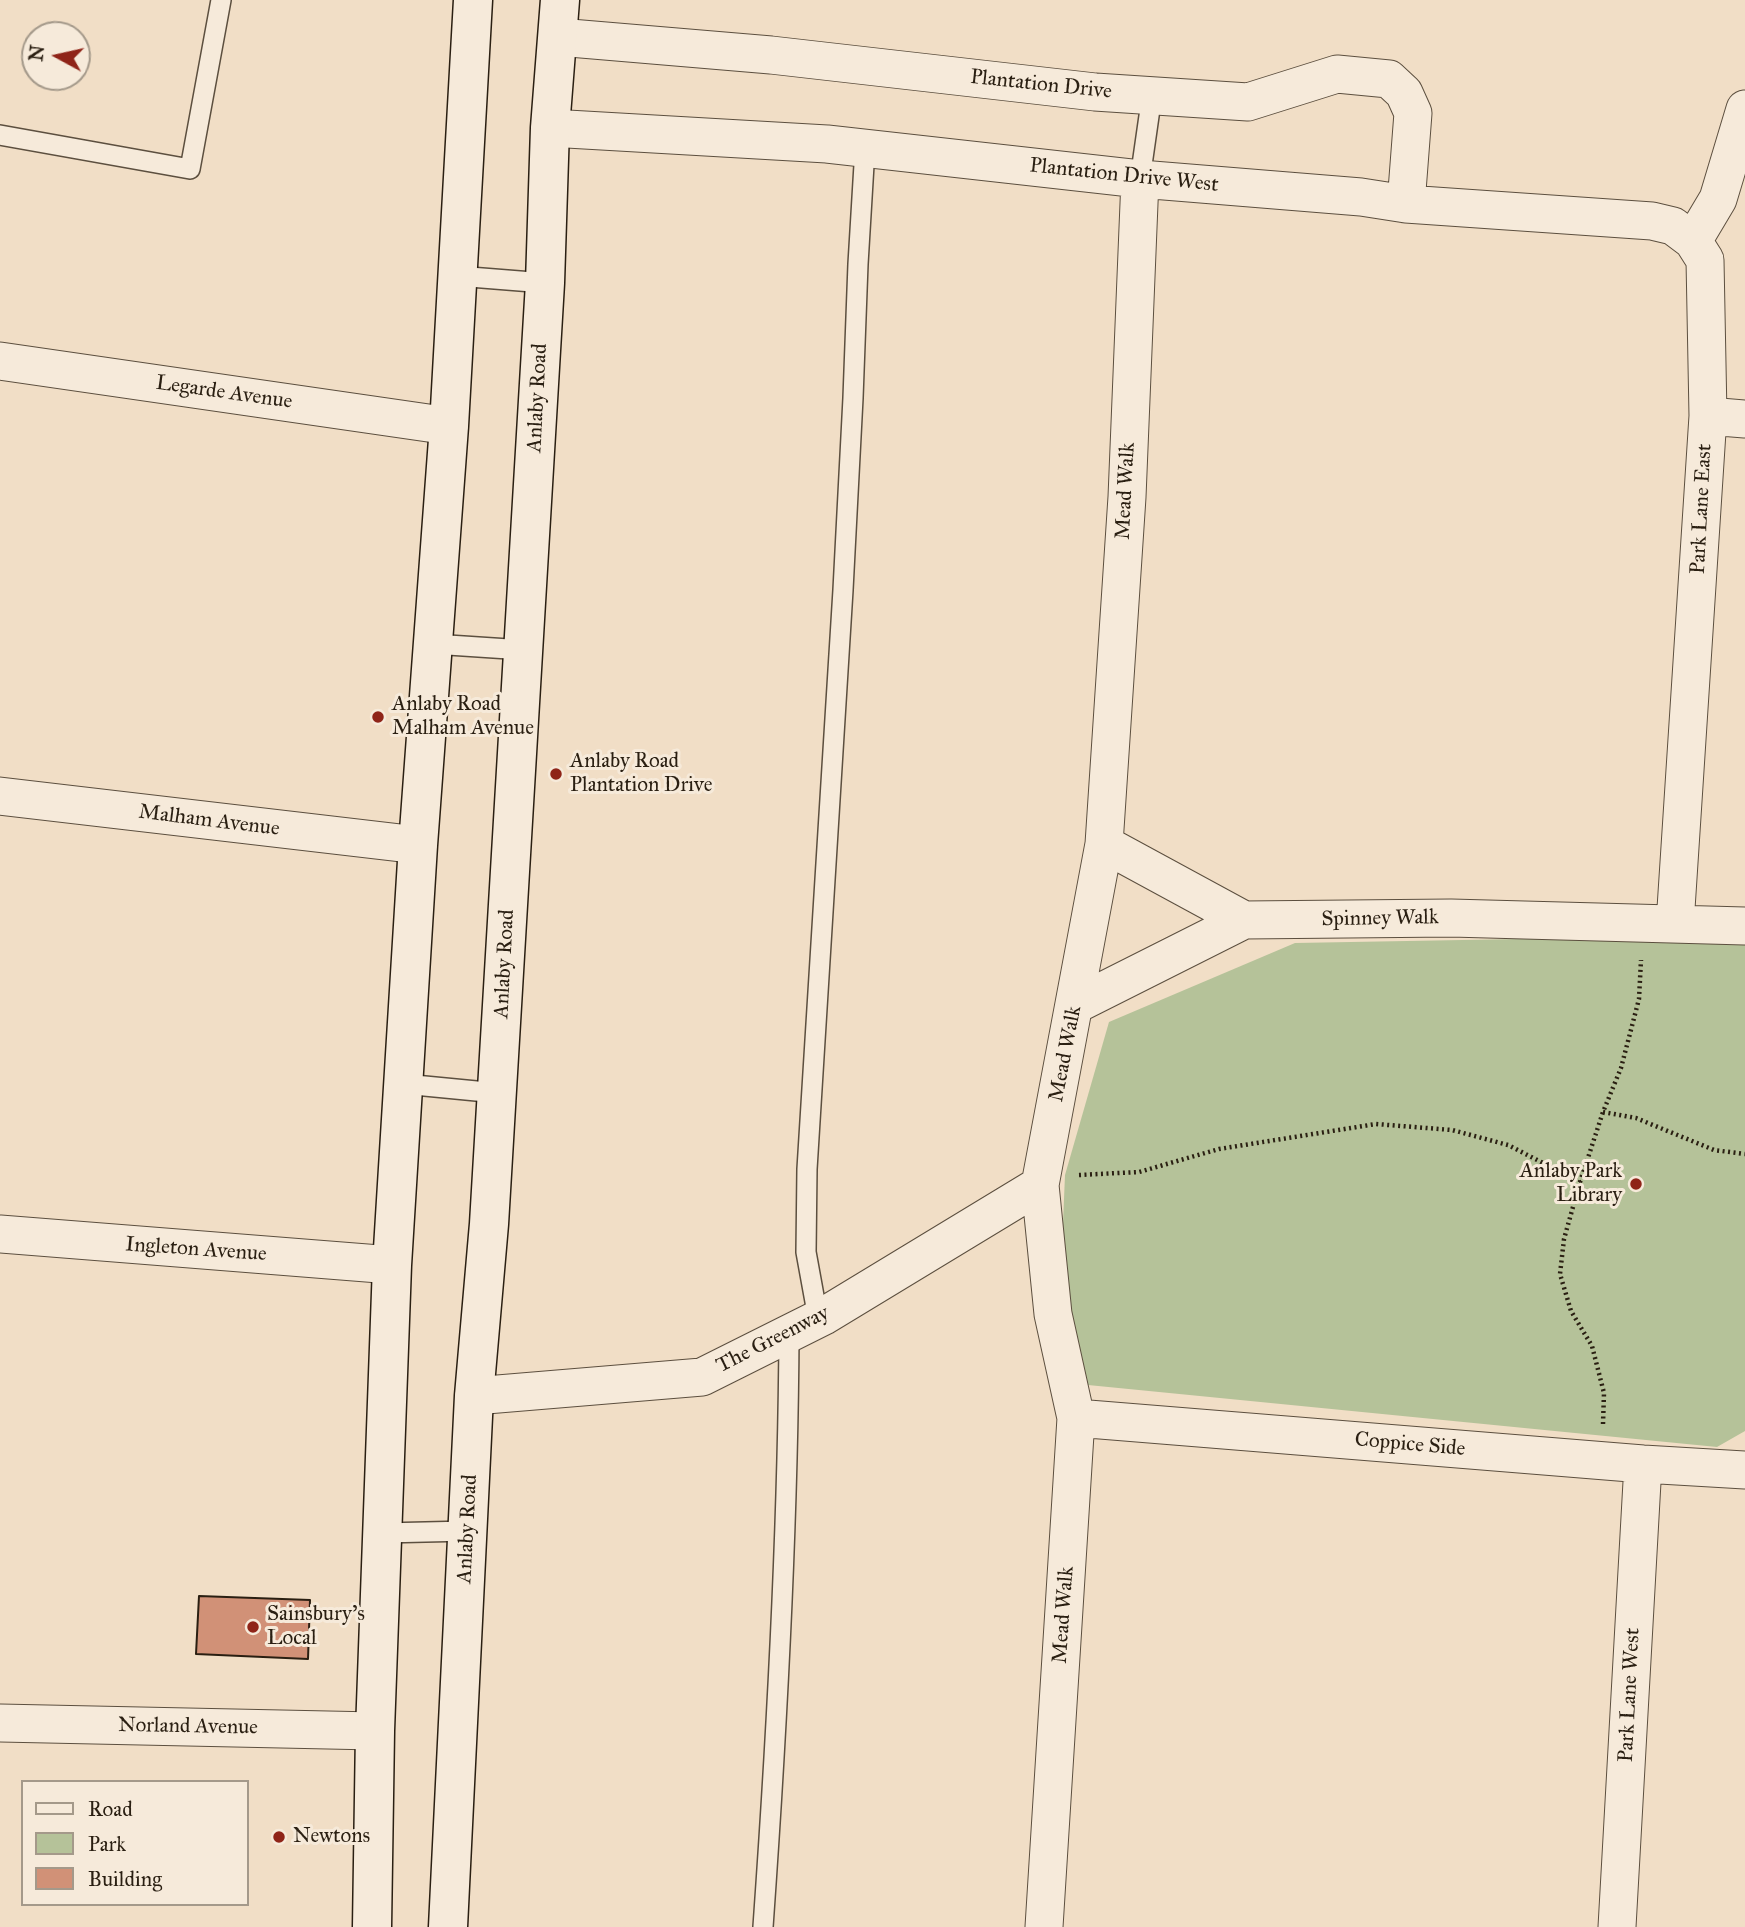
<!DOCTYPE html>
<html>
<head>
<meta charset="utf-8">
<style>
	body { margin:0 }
	#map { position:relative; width:1745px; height:1927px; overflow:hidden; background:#f1dec6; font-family:"IM FELL Great Primer",serif }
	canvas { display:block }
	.legend { position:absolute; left:21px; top:1780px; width:228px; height:126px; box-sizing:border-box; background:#f6eada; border:2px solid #a4998a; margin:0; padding:9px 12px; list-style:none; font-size:21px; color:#2a1f12 }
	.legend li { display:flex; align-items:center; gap:14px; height:35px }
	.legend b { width:35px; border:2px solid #a4998a }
	.north { position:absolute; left:21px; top:21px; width:70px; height:70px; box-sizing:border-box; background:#f6eada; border:2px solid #a4998a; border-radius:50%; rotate:278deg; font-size:19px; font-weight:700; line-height:28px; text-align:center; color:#2a1f12 }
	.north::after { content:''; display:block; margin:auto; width:24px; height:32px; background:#8f2418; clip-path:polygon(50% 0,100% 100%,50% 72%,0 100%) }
</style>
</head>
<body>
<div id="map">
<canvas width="1745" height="1927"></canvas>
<ul class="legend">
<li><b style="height:9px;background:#f6eada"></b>Road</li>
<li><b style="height:19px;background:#b5c299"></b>Park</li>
<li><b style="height:19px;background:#d19177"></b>Building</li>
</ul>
<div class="north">N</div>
</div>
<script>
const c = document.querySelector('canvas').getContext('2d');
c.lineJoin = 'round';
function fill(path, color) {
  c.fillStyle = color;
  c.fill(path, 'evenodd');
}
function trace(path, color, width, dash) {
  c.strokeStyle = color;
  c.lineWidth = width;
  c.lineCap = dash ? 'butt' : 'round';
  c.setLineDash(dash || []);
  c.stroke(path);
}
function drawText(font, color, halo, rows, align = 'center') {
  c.font = font + ' "IM FELL Great Primer",serif';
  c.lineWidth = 6;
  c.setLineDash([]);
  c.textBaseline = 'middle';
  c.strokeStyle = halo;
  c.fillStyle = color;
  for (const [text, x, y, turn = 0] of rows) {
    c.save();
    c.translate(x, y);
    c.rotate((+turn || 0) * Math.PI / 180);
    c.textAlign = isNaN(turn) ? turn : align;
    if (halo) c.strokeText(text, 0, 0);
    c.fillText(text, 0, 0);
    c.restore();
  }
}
fill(new Path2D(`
	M1630,937L1745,940V1431L1717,1447L1088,1385L1067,1310L1063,1223L1065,1175L1109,1022L1295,943Z`), '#b5c299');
const building = new Path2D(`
	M199,1596L310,1600L308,1659L196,1654Z`);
fill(building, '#d19177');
trace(building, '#2a1f12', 2);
const service = new Path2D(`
	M0,135L190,169L221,0
	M1140,179L1152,95
	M457,276L545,283
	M433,644L524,650
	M404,1084L497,1093
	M818,1318L806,1252L807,1169L843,590L853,398L858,264L865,148
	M383,1533L468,1531
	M763,1927C777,1730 788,1531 789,1333`);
const minor = new Path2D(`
	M558,37L771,55L1095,92L1248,102L1337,74L1389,79L1404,93L1413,113L1406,204
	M550,128L827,144L1140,179L1361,197L1406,204L1652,221L1673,226L1693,241
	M0,361L449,426
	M1708,416L1745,419
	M0,796L418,845
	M1104,844L1244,920L1451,918L1745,926
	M1675,924L1708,416L1705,260L1693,241L1718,199L1745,109
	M1075,1005L1244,920
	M0,1234L392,1265
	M474,1396L702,1377L824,1316L1040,1185
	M1076,1418L1643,1464L1745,1470
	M0,1723L375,1731
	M1044,1927L1076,1418L1053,1314L1040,1185L1104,844L1127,497L1140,179
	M1617,1927L1643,1464`);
const secondary = new Path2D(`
	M372,1927L375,1731L392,1265L418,845L449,426L473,0
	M448,1927L474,1396L489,1224L545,283L550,128L560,0`);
trace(service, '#5c4f3f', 22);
trace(minor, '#5c4f3f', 39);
trace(secondary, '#2a1f12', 41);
trace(new Path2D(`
	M1603,1112L1636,1118L1714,1150L1745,1154
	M1079,1175L1139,1172L1219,1149L1376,1124L1452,1130L1508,1145L1580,1182
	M1603,1424L1604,1393L1592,1346L1571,1311L1560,1274L1564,1239L1580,1182L1603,1112L1621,1068L1639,999L1641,960`), '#2a1f12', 4.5, [2, 3.5]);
trace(service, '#f6eada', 19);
trace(minor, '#f6eada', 37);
trace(secondary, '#f6eada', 38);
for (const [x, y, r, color] of [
	[378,717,7,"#8f2418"],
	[556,774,7,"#8f2418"],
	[1636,1184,7,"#8f2418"],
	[253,1627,7,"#8f2418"],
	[279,1837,7,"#8f2418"]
]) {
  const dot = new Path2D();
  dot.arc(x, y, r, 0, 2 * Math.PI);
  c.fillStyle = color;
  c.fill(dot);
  trace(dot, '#f6eada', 2.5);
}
drawText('21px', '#2a1f12', '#f6eada', [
	["Plantation Drive",1041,85,6],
	["Plantation Drive West",1124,176,6],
	["Legarde Avenue",224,393,8],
	["Anlaby Road",538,398,-87],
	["Mead Walk",1126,491,-87],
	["Park Lane East",1702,509,-87],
	["Malham Avenue",209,821,7],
	["Spinney Walk",1380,919,-1],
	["Anlaby Road",505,964,-87],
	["Mead Walk",1066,1054,-79],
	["Ingleton Avenue",196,1250,4],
	["The Greenway",773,1340,-27],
	["Coppice Side",1410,1445,5],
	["Anlaby Road",468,1529,-87],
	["Mead Walk",1064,1615,-86],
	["Park Lane West",1630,1695,-87],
	["Norland Avenue",188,1727,1]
]);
drawText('21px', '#2a1f12', '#f6eada', [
	["Anlaby Road",392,705],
	["Malham Avenue",392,729],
	["Anlaby Road",570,762],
	["Plantation Drive",570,786],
	["Anlaby Park",1622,1172,"right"],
	["Library",1622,1196,"right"],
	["Sainsbury's",267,1615],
	["Local",267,1639],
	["Newtons",293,1837]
], 'left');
</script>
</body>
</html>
